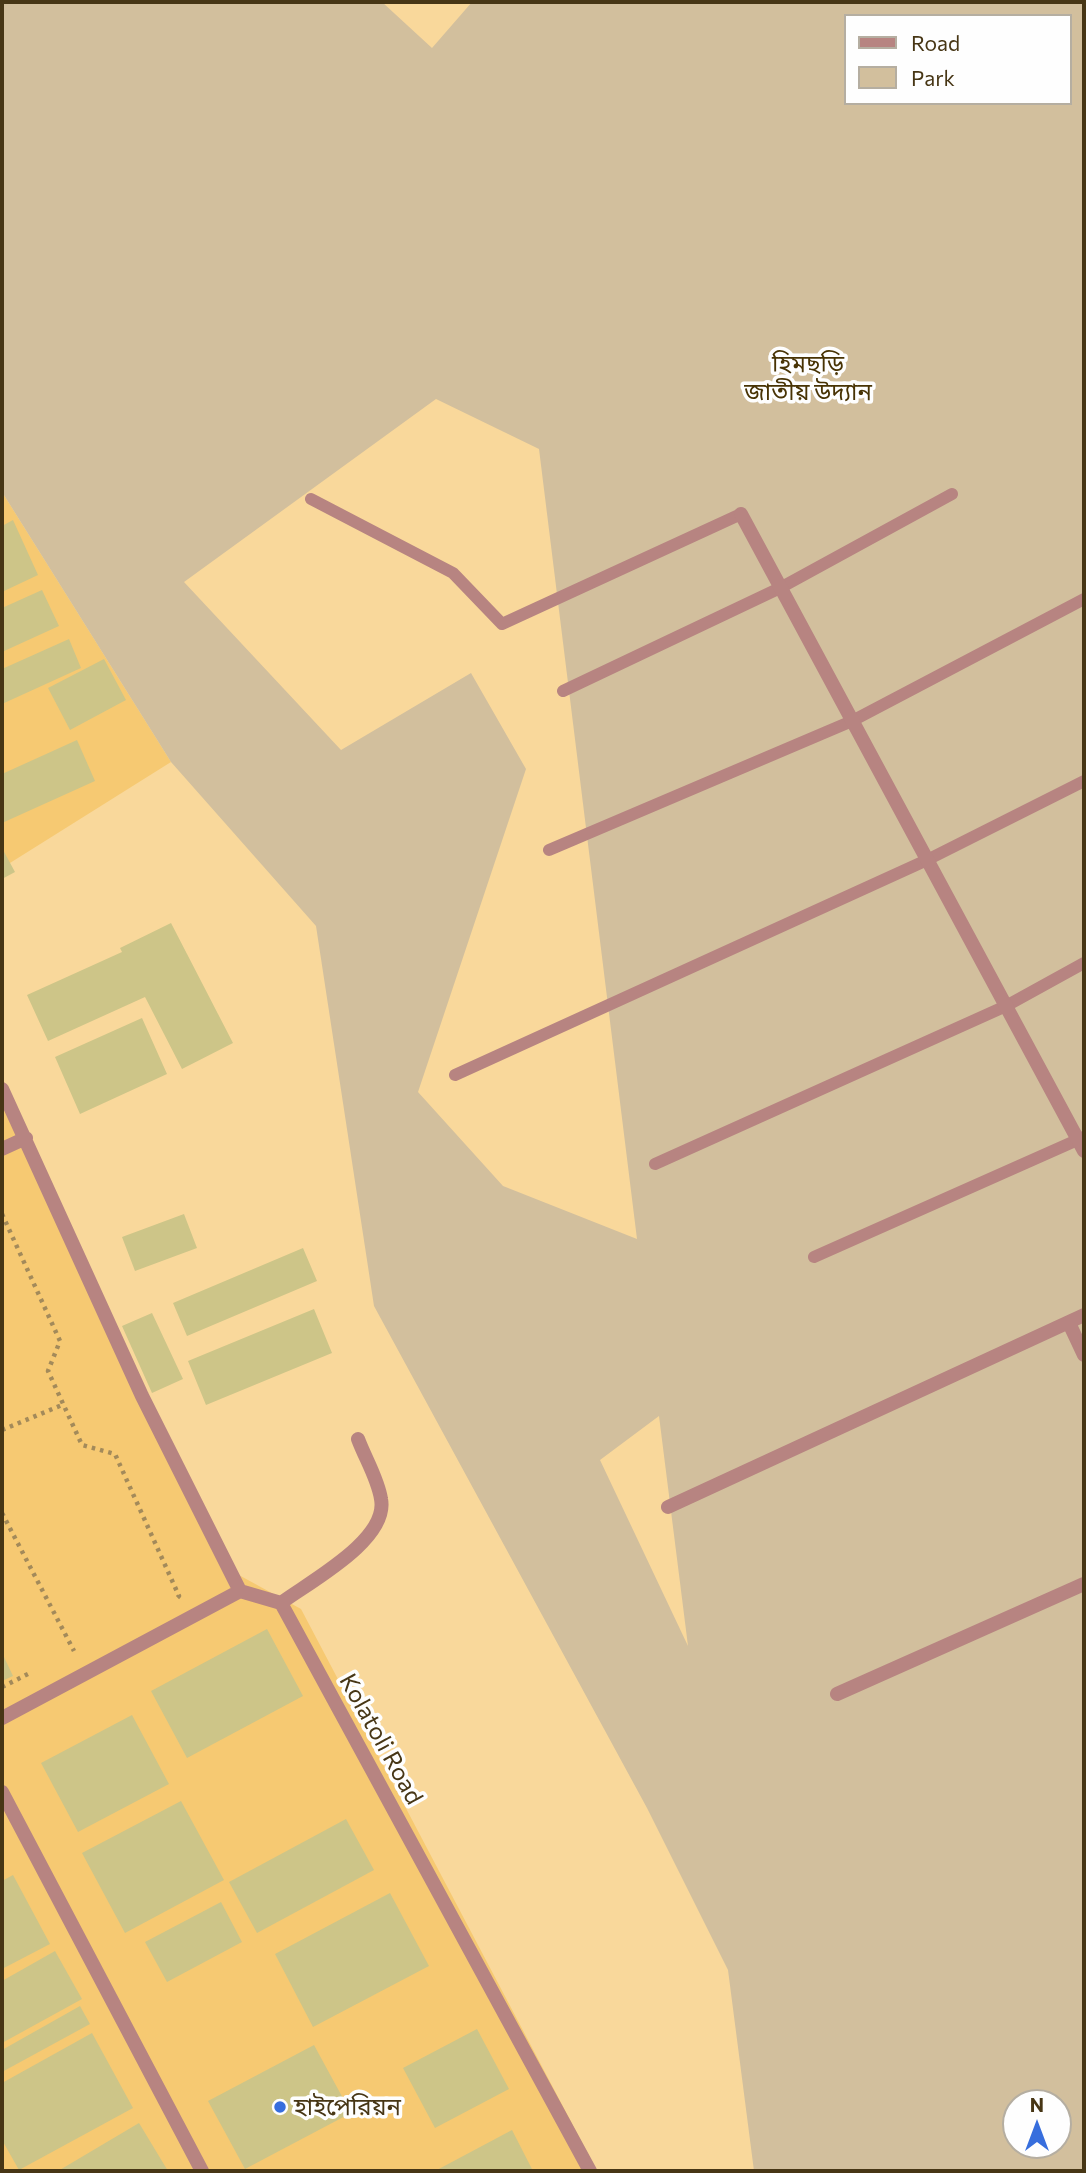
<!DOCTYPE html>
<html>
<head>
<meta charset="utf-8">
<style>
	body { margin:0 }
	#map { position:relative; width:1086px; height:2173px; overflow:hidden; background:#f9d89b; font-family:Commissioner,sans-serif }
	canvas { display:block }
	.frame { position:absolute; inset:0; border:4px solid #473615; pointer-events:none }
	.legend { position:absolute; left:844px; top:14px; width:228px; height:91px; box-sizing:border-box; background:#fefefe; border:2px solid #b5aea1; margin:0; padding:9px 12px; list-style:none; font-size:21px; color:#473615 }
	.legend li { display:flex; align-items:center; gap:14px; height:35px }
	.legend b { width:35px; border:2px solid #b5aea1 }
	.north { position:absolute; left:1002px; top:2089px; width:70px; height:70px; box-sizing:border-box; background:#fefefe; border:2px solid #b5aea1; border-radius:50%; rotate:0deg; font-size:19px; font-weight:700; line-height:28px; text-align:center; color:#473615 }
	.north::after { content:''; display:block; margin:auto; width:24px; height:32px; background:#376edd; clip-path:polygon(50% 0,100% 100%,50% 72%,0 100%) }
</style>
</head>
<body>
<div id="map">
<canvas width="1086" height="2173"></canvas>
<div class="frame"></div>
<ul class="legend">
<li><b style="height:9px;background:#b78481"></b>Road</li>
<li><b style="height:19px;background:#d2bf9d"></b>Park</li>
</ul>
<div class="north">N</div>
</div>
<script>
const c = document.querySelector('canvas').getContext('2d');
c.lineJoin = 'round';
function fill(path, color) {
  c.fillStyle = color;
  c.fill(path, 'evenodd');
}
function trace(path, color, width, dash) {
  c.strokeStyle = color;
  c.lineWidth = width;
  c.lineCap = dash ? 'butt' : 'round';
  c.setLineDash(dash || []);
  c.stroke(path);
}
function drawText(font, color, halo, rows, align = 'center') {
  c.font = font + ' Commissioner,"Noto Sans Bengali",sans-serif';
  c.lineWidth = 7;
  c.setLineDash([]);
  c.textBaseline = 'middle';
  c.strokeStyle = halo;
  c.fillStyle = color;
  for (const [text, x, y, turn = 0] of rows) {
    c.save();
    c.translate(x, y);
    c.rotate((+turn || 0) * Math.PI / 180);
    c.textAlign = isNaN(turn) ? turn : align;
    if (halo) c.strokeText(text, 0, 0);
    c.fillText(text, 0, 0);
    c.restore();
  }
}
fill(new Path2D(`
	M2,492L171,762L2,868Z
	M2,1091L226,1568L301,1609L597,2171H2Z`), '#f6c972');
fill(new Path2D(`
	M2,2H382L432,48L472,2H1084V2171H754L728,1970L647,1808L374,1306L316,926L171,762L2,492ZM846,16H1070V103H846ZM436,399L539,449L637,1239L503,1186L418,1092L526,769L471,673L341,750L184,582ZM659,1416L688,1646L600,1460ZM1016,2103H1058V2145H1016Z`), '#d2bf9d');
fill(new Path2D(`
	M13,520L38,575L2,592V526Z
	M42,590L59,626L2,652V608Z
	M69,639L81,668L2,704V669Z
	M104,659L126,700L70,730L48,688Z
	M77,740L95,781L2,823V774Z
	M2,848L15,872L2,879Z
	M171,923L233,1043L182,1069L145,997L48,1041L27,995L122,952L120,948Z
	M142,1018L167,1074L80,1114L55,1057Z
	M184,1214L197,1248L135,1271L122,1237Z
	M303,1248L317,1281L187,1336L173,1303Z
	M314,1309L332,1353L206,1405L188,1361Z
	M152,1313L183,1379L152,1393L122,1326Z
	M267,1629L303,1696L187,1758L151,1691Z
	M4,1657L13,1676L2,1681V1658Z
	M132,1715L169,1784L78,1832L41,1763Z
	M181,1801L224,1880L125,1933L82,1853Z
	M346,1819L374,1870L257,1933L229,1882Z
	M13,1875L50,1944L2,1969V1881Z
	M390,1893L429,1966L313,2027L275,1954Z
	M221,1902L242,1942L167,1982L145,1942Z
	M55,1951L82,1999L2,2043V1981Z
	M80,2006L90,2024L2,2072V2050Z
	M477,2029L509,2089L435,2128L403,2068Z
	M92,2033L133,2108L19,2170L2,2140V2083Z
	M314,2045L351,2113L245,2169L208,2101Z
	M139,2123L168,2171H58Z
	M512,2130L533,2171H435Z`), '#cdc588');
trace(new Path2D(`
	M2,1214L60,1341L48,1371L82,1445L115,1454L179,1596L177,1598
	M2,1430L62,1405
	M2,1513L74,1651
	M2,1687L32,1672`), '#a38a5a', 4.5, [3.5, 5]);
trace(new Path2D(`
	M311,499L453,573L502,624L741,514
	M563,691L780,588L952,494
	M549,850L852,721L1084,599
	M455,1075L927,860L1084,781
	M655,1164L1006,1006L1084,963
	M814,1257L1084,1137`), '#b78481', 12);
trace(new Path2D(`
	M741,514L1084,1151
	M2,1089L142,1396L240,1591
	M2,1149L26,1138
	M1069,1323L1084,1355
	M668,1507L1084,1315
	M281,1603C309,1582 389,1540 381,1499C378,1479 365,1458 358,1439
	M837,1694L1084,1584
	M2,1718L240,1591L281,1603L590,2171
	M2,1792L202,2171`), '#b78481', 14);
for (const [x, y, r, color] of [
	[280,2107,7,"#376edd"]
]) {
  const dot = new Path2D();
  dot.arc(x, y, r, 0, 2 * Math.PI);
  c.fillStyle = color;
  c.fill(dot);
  trace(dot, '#fefefe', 2.5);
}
drawText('24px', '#483304', '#fefefe', [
	["হিমছড়ি",808,364],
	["জাতীয় উদ্যান",808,392]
]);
drawText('24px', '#473615', '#fefefe', [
	["Kolatoli Road",381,1739,61]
]);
drawText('24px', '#473615', '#fefefe', [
	["হাইপেরিয়ন",294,2107]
], 'left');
</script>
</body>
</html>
